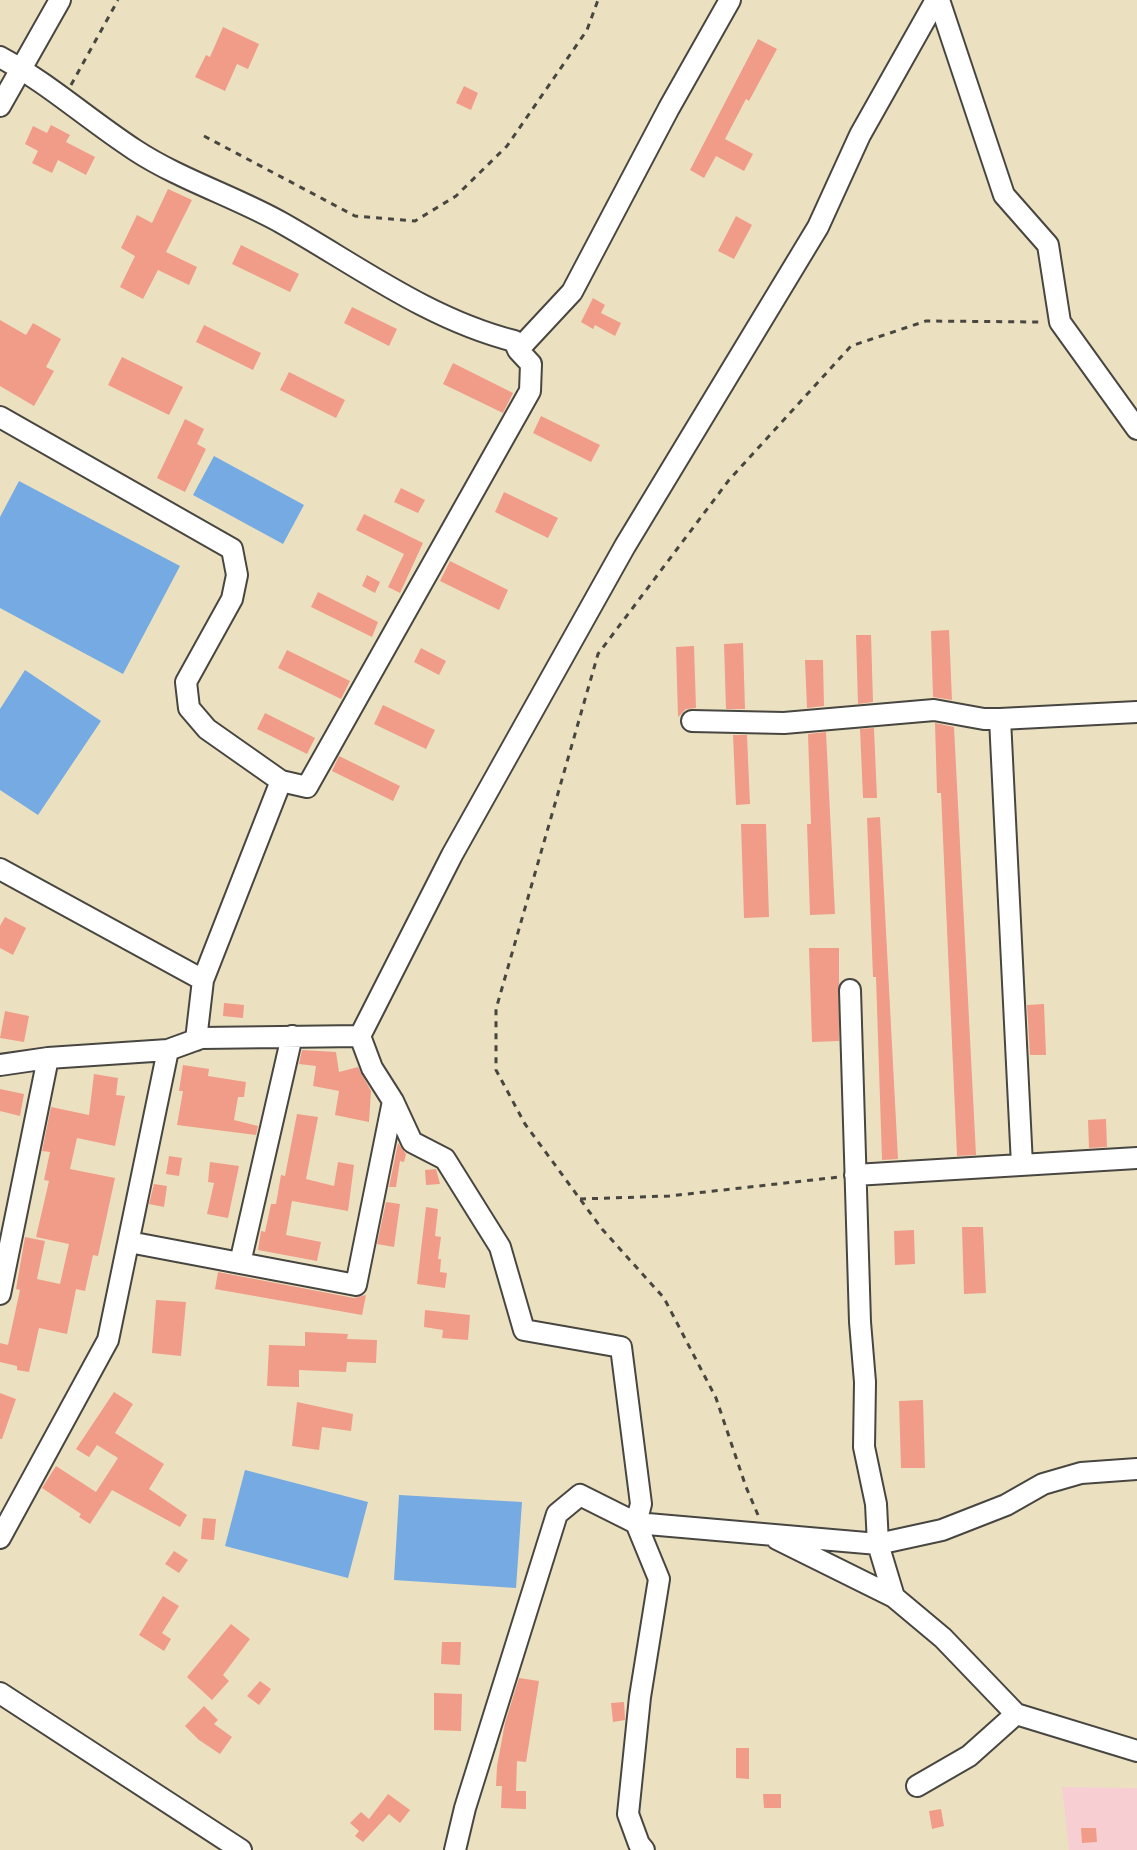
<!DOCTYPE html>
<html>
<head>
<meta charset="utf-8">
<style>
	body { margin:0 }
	canvas { display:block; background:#ebe1c0 }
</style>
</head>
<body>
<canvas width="1137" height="1850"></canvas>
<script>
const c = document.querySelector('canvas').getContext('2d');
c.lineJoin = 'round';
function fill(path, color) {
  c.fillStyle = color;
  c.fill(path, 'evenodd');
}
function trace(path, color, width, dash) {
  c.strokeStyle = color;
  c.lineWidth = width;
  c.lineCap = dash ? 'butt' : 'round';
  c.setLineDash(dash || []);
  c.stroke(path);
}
fill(new Path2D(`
	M1062,1787L1137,1788V1850H1069Z`), '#f7cfd2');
fill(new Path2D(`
	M214,456L304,505L283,544L193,495Z
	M19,481L180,566L123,674L0,608V517Z
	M25,670L101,721L38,815L0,790V709Z
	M245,1470L368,1502L348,1578L225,1546Z
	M399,1495L522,1502L516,1588L394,1580Z`), '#75aae2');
fill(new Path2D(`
	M223,27L259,44L248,69L237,64L225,91L195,77L206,55L210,57Z
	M758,39L777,49L749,101L746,99L725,139L753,154L744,171L716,156L704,178L690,170Z
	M464,86L478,93L471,110L456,103Z
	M51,125L70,135L66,142L95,157L86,175L58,160L52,173L32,163L38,151L25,144L33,126L47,133Z
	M168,189L192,200L166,252L197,267L189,285L158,270L143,299L120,287L135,256L121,248L137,215L152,223Z
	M736,216L752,225L734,259L718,251Z
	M241,245L299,274L290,292L232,264Z
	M593,298L605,305L601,313L621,323L615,336L595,325L593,329L581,322Z
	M352,307L397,329L389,346L344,323Z
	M0,320L26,335L33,323L61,339L46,367L54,371L34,406L0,386Z
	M204,325L261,353L253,370L196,342Z
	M122,357L183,387L169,415L108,385Z
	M453,363L513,393L503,413L443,384Z
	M289,372L345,400L336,418L280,390Z
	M541,416L600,445L591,462L533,433Z
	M185,419L204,429L197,444L206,449L185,492L157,478Z
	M401,488L425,500L418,513L394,502Z
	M504,492L558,518L548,538L495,512Z
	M364,514L423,543L400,593L388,587L404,554L356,530Z
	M450,561L508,590L499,610L440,581Z
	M367,575L380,582L375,593L362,586Z
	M318,592L378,622L372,637L311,607Z
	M949,630L952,700L933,697L931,631Z
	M856,635H871L873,702L858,704Z
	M743,643L745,709H726L724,644Z
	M694,646L696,708L686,709L678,717L676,647Z
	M421,648L446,661L439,675L414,662Z
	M287,650L350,681L341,699L278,668Z
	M805,660H823L824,706L807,708Z
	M383,705L435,730L426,749L374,724Z
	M265,713L315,738L307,754L257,729Z
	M935,723L954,727L976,1155L957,1156L941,793H937Z
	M874,728L877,798H863L860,729Z
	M826,732L835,914L810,915L807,824H811L808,734Z
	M733,735H747L750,804L736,805Z
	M339,756L400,786L393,801L332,771Z
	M880,817L898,1159L882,1160L876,977H873L867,818Z
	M741,824H766L769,917L744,918Z
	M5,917L26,928L13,955L0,948V926Z
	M809,948H839V1041L812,1042Z
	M224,1003L244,1005L243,1018L223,1016Z
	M1044,1004L1046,1055H1030L1027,1005Z
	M5,1011L29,1016L24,1042L0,1038Z
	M302,1050L336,1052L339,1072L358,1067L371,1091L369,1122L335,1115L339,1091L313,1086L316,1066L299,1064Z
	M183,1065L209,1069L208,1076L246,1082L244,1097H238L234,1120L258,1126L256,1135L177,1125L183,1091H179Z
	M94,1074L118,1078L116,1095L125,1096L115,1146L77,1138L70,1169L115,1178L98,1256L93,1255L85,1291L76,1289L67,1334L39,1328L29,1372L17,1370V1366L0,1362V1343L8,1345L20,1290L16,1289L25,1237L45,1241L37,1279L60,1284L69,1244L36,1237L49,1181L44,1180L50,1152L42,1151L51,1107L89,1115Z
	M0,1089L24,1094L20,1116L0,1111Z
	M297,1114L318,1117L306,1179L334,1186L338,1162L354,1165L348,1211L292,1201L286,1235L321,1242L317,1261L258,1250L261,1231L265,1232L271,1204H276L281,1175L285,1176Z
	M1106,1119L1107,1147L1089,1148L1088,1120Z
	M398,1143L406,1154L404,1162L400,1161L396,1187H389Z
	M169,1156L182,1158L179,1176L166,1174Z
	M210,1162L239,1166L228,1218L207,1214L214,1183L208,1182Z
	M436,1169L440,1184L426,1185L425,1170Z
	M154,1184L167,1186L164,1207L149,1204Z
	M386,1202L400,1204L394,1247L377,1244Z
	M426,1207L438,1209L435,1236L441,1237L438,1259H441L440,1272L447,1273L445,1288L417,1284Z
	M962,1227H983L986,1293L964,1294Z
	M914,1230L915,1264L895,1265L894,1231Z
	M218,1272L354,1298L366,1295L362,1315L215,1289Z
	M156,1300L186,1302L181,1356L152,1353Z
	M425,1310L470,1315L468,1340L442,1338L443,1330L424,1327Z
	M305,1332L348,1334L347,1339L377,1340L376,1363L347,1362L346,1372L299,1370V1387L267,1386L269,1345L305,1346Z
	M114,1392L133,1404L115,1433L164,1464L149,1489L187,1515L180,1527L112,1490L90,1524L79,1517L81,1514L42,1488L56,1466L96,1492L118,1458L97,1445L89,1457L76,1449Z
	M0,1393L16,1399L2,1439H0Z
	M923,1400L925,1468H901L899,1401Z
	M297,1402L353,1414L351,1431L322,1427L319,1450L292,1446Z
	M203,1518L216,1519L214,1540L201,1539Z
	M174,1551L188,1560L179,1573L165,1564Z
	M163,1596L179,1606L162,1633L171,1639L164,1651L139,1635Z
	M231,1624L250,1639L223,1675L229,1681L212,1700L187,1677Z
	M442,1642H461L460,1665L441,1664Z
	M519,1678L539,1681L526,1762L517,1761L516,1791H526V1809L501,1808L502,1786H496L497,1766L505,1723Z
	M260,1681L271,1689L259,1705L247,1696Z
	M434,1693L462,1694L461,1731L434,1730Z
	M624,1702L625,1720L613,1722L611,1703Z
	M204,1706L218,1720L214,1724L232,1737L220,1754L199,1740L185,1726Z
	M736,1748H749V1779L736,1778Z
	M388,1794L410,1810L400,1823L389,1814L363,1842L355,1836L359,1831L350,1823L361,1812L369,1819Z
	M763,1794H781V1808H764Z
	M941,1809L944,1826L932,1829L929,1811Z
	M1081,1828H1096L1097,1842L1082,1843Z`), '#f09c88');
const minor = new Path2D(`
	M939,0L1004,195L1048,245L1060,322L1137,429
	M0,57C48,83 89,120 135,150C179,179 236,197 282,223C358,266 428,319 514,341L518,350L572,292L669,108L730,0
	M0,106L60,0
	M0,417L232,549L237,575L232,599L186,682L189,708L207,729L281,781L307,787L530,391L531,364L518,350
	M692,721L784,723L934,710L984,719H1000
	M0,869L203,980
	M850,990L860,1322L865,1382L864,1447L876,1504L878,1544L894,1597
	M196,1040L203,980L281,781
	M0,1065L48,1058L168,1050L201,1038L360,1036
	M1022,1165L1000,719L1137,712
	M855,1175L1137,1158
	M129,1242L356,1285L393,1101
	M240,1263L292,1036
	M0,1294L48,1058
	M0,1538L108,1340L168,1050
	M777,1539L894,1597L943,1638L1016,1714L1137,1751
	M0,1693L241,1850
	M917,1786L969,1756L1016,1714
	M455,1850L465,1808L557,1514L580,1495L636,1523L878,1544L942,1530L1006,1505L1043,1484L1081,1473L1137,1469
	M644,1850L639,1844L628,1814L640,1697L659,1579L636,1523L641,1504L621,1347L524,1330L500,1247L445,1159L412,1142L393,1101L372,1068L360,1036L452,855L625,546L818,227L860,135L936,0`);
trace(minor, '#484641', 24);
trace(new Path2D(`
	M71,85L118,0
	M204,136L355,216L415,221L456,196L507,146L587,30L598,0
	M580,1199L669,1196L839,1177
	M758,1515L746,1487L716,1398L664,1298L602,1229L525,1124L496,1070V1009L598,654L729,480L851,346L926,321L1040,322`), '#484641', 3, [6, 6]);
trace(minor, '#fff', 20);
</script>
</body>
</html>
